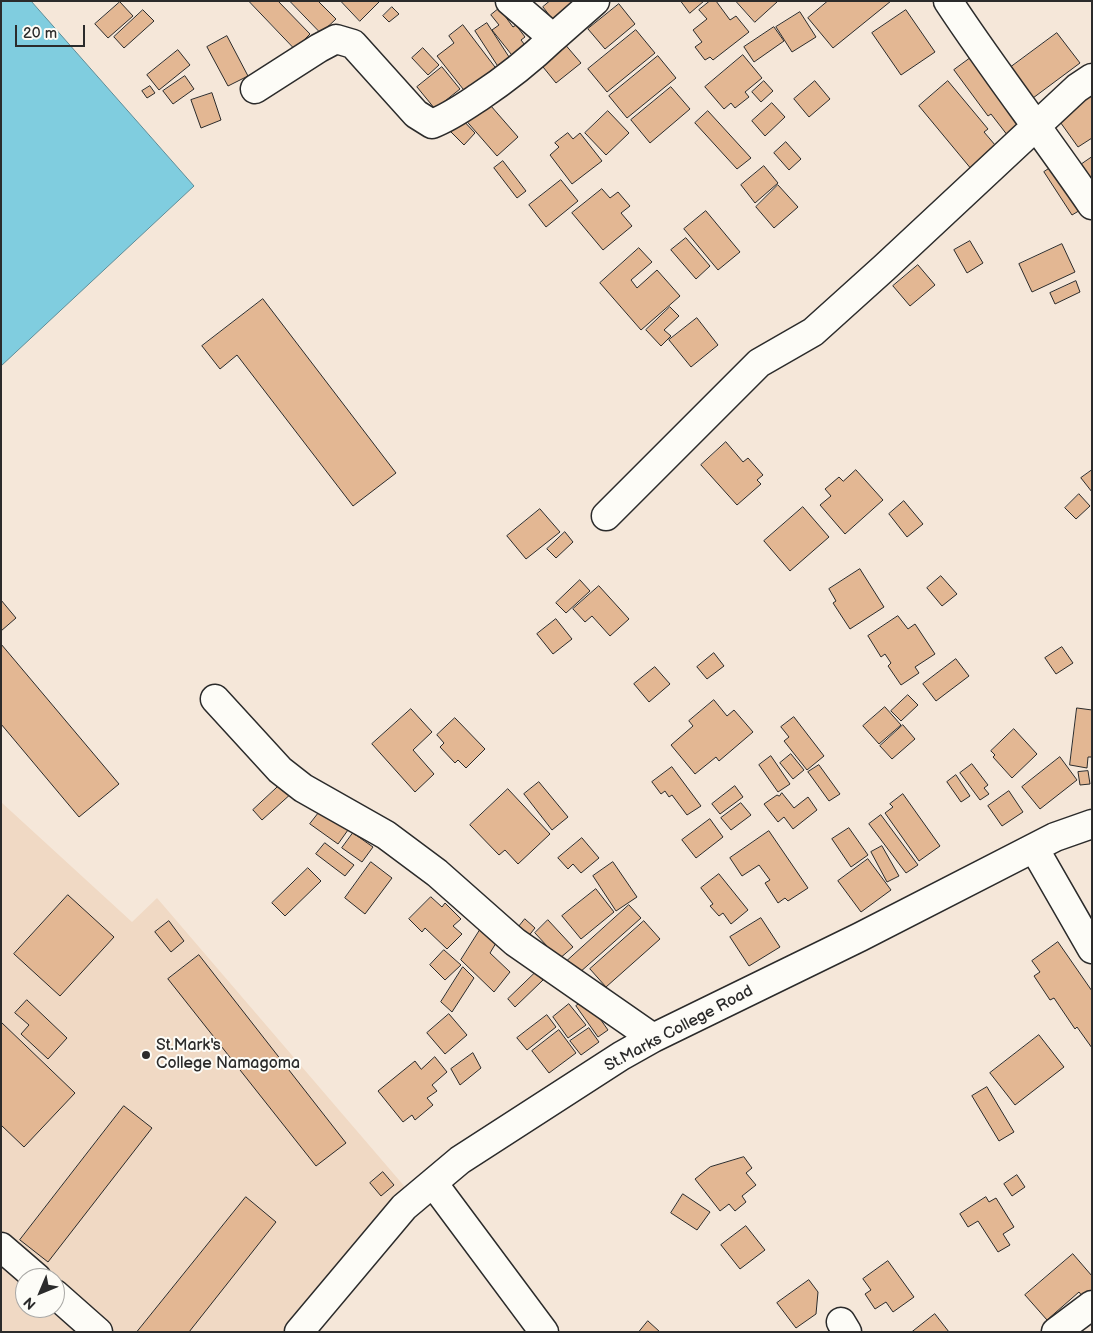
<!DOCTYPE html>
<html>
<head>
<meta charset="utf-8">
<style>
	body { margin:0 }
	#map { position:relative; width:1093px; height:1333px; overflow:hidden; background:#f5e7d9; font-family:"Balsamiq Sans",sans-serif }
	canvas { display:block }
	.frame { position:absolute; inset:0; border:2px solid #2b2b2b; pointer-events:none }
	.north { position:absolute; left:15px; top:1268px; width:50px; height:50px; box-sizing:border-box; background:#fdfcf7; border:1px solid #a9a8a5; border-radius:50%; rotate:225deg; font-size:14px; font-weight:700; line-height:20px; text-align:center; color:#2b2b2b }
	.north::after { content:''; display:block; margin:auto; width:18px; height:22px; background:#2b2b2b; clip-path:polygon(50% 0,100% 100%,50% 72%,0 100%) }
	.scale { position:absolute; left:15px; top:25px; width:70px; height:22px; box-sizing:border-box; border:2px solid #2b2b2b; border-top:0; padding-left:6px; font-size:15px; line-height:18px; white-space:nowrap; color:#2b2b2b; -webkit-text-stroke:4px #fdfcf7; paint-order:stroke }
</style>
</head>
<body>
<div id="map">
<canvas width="1093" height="1333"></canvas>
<div class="frame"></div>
<div class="north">N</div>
<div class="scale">20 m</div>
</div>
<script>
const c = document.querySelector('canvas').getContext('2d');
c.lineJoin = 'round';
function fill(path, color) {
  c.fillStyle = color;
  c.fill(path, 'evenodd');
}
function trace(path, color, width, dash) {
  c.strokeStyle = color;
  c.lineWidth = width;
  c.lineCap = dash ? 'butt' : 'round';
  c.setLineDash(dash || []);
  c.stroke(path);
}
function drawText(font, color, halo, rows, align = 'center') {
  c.font = font + ' "Balsamiq Sans",sans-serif';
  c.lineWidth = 4;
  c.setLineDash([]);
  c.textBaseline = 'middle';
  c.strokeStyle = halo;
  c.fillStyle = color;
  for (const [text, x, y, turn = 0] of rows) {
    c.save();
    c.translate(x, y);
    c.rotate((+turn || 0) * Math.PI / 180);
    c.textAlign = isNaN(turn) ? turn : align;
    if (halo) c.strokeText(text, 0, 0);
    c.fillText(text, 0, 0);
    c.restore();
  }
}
fill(new Path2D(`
	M1,802L132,922L157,898L405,1187L284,1332H1ZM25,1278H55V1308H25Z`), '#f0d9c4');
const water = new Path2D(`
	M1,1H31L194,186L1,366Z`);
fill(water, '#80cddf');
trace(water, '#5e8c97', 1);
const building = new Path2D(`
	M249,1H278L310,34L295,49Z
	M290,1H318L336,19L321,33Z
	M341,1H380L360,21Z
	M550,1H577L553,20L543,7Z
	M681,1H704L690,13Z
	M710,1H716L730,20L736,16L749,32L713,60L710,57L705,60L695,47L702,42L693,30L707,19L699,10Z
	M736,1H776L777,2L755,22Z
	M828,1H891L833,48L808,18Z
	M120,2L133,16L108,38L95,24Z
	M507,2L513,10L505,16L513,27L516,25L525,37L521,40L528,49L515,59L492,30L499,25L491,15Z
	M619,4L635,24L605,49L588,29Z
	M392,7L399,14L389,22L383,16Z
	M143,10L154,21L124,48L114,37Z
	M906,10L935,52L901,75L872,33Z
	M800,12L816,37L792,52L776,27Z
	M487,23L511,60L499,68L475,31Z
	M463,25L498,71L467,94L437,56L454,43L449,36Z
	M774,27L784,41L754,62L744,47Z
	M636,30L655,53L607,92L588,69Z
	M1057,33L1080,63L1033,98L1011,67Z
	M227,36L248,76L228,86L207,47Z
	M563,42L581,63L556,83L539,62Z
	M423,48L439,65L428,75L412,58Z
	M178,50L190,65L159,90L147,75Z
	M980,51L1035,116L1008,136L991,114L988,116L954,70Z
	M743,55L762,78L745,92L749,97L735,108L731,103L724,109L705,87Z
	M658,56L676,78L627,118L609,96Z
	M442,67L460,89L435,109L417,87Z
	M185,76L194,89L173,104L163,91Z
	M764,81L773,91L761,102L752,92Z
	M815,81L830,99L809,117L794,99Z
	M948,81L988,129L984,132L1001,152L982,182L919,106Z
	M150,86L155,93L147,98L142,91Z
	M671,87L690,109L650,143L631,120Z
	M212,93L221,120L201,128L191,100Z
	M1092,95V138L1078,147L1058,119Z
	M484,98L518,137L497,156L463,117Z
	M772,103L785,117L765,136L752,121Z
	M608,111L629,133L606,155L585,133Z
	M708,111L751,158L737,169L695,123Z
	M461,118L475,133L464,145L449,130Z
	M568,133L573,139L580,133L602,161L572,184L550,155L559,147L555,143Z
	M786,142L801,159L789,170L774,153Z
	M1092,157V183L1079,166Z
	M1064,159L1092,203L1072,215L1044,172Z
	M503,161L526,191L517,198L494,168Z
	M764,166L778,183L755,203L741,185Z
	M561,180L578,201L546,227L529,205Z
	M778,185L798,207L774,228L756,207Z
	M602,189L610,198L618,192L630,206L621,213L632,226L603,250L572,213Z
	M706,211L740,252L718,270L684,229Z
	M686,238L710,266L696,279L671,250Z
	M970,241L983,263L967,273L954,250Z
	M1062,244L1075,272L1032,292L1019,264Z
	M639,248L652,262L631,280L637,288L657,270L680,296L641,330L600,283Z
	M918,265L935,285L910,306L893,286Z
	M1076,281L1080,292L1055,304L1050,293Z
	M263,299L396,473L353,506L237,355L220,369L202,346Z
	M670,307L679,316L664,330L671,336L661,346L646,330Z
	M697,318L718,345L691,367L669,340Z
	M726,442L743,462L748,458L763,475L757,480L761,484L737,505L701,465Z
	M856,470L883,500L845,534L820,505L831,496L825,489L839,477L843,481Z
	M1092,470V492L1081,478Z
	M1079,494L1090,506L1076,519L1065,508Z
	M904,501L923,524L907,537L889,514Z
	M803,507L829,537L790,571L764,541Z
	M540,509L560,532L526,559L507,536Z
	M565,532L573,542L556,558L547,549Z
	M860,569L884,607L850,629L833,603L836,601L829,589Z
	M941,576L957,594L942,606L927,588Z
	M580,580L590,591L566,613L556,603Z
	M599,586L629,619L610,636L592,616L585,622L573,609Z
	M1,600L16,618L1,631Z
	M898,616L908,629L915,624L935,654L915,667L919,673L901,685L888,666L891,663L885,654L881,657L868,636Z
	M556,619L572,639L553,654L537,634Z
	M1,644L119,784L79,817L1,724Z
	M1062,647L1073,663L1056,674L1045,658Z
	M714,653L724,666L707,679L697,667Z
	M956,659L969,676L936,701L923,684Z
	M655,667L670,684L649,702L634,684Z
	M908,695L918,705L901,721L891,711Z
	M714,700L727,716L734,710L753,732L719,761L716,757L695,774L671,745L693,726L689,721Z
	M885,707L901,725L879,744L863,726Z
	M1077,708L1092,710V757H1088L1087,768L1070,765Z
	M411,709L432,732L413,750L434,774L415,792L372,744Z
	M794,717L824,756L807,770L784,741L789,737L781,727Z
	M455,718L485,749L466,768L458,760L455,763L440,747L444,743L437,735Z
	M903,725L915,739L892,759L880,746Z
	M1014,729L1037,754L1012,778L993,757L995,755L991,751Z
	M791,754L804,770L793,779L780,763Z
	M771,756L790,784L778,792L759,765Z
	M1060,757L1077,780L1040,809L1022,787Z
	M972,764L988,785L984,788L989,794L980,800L960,773Z
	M819,765L840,794L829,801L808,772Z
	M672,767L701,806L687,815L672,795L669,797L665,791L661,794L652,782Z
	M1088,771L1090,784L1080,785L1078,772Z
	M956,775L970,796L961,802L947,782Z
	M283,782L293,792L262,820L253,810Z
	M539,782L568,817L552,830L524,794Z
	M735,786L743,797L720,814L712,804Z
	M508,789L550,834L518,864L505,850L499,855L470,825Z
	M1009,791L1023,812L1002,826L988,806Z
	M782,793L794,808L808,797L817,810L793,829L784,817L778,822L764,804L777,795L779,796Z
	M903,794L940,846L919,861L885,813L893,807L890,804Z
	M741,803L751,815L731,830L721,818Z
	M321,810L348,830L338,844L310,824Z
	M881,815L918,865L906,873L869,824Z
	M710,819L723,837L696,858L682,840Z
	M849,828L868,855L851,867L832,839Z
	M769,831L808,888L788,901L785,898L778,903L765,883L770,880L759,865L742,876L730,858Z
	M353,833L373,847L362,862L342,848Z
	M582,838L599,858L581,873L573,864L568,869L558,858Z
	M325,843L354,865L345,876L316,854Z
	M882,846L899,876L887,882L871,852Z
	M868,859L891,890L861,912L838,881Z
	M371,862L392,878L365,914L345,898Z
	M613,862L637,897L616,911L593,876Z
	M308,868L321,881L285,916L272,903Z
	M719,874L748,910L731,924L723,913L719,916L710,906L713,904L701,888Z
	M596,889L614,912L581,939L562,916Z
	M68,895L114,937L60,996L14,954Z
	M431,897L442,907L445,903L461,919L453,926L462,934L447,949L425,928L422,932L409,919Z
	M629,905L641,918L579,973L567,961Z
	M761,918L780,947L749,966L730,937Z
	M525,919L535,928L527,938L517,929Z
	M548,920L573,947L559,959L535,933Z
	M169,921L184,941L171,952L155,932Z
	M644,921L660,939L606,987L590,969Z
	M485,922L499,938L490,953L510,972L494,992L461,960Z
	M1058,942L1092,991V1048L1077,1027L1075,1029L1054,998L1050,1000L1034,976L1040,972L1032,961Z
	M444,950L461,965L445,980L430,965Z
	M199,955L346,1143L316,1166L168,979Z
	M463,967L474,978L452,1012L441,1002Z
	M535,973L543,980L515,1007L508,999Z
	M586,999L608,1030L598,1037L576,1006Z
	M27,1000L67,1038L48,1059L21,1034L29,1025L15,1013Z
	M569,1004L586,1025L568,1038L553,1017Z
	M449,1014L467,1035L445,1054L427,1033Z
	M547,1015L556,1027L527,1050L517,1038Z
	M1,1022L75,1093L24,1147L1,1125Z
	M589,1028L599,1042L581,1055L570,1041Z
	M559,1030L576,1053L549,1073L532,1051Z
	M1039,1035L1064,1067L1015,1105L990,1073Z
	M473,1053L481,1068L460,1085L451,1069Z
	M435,1057L447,1072L432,1085L437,1091L427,1098L433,1105L415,1120L412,1115L403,1122L378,1091L415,1061L421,1069Z
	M987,1087L1014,1132L999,1141L972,1096Z
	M124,1106L152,1128L48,1262L20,1240Z
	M744,1157L752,1168L746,1173L756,1185L742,1196L746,1202L735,1211L729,1204L720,1211L695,1179L710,1167Z
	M383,1172L394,1185L381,1196L370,1183Z
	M1017,1175L1025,1187L1012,1196L1004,1184Z
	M683,1194L710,1212L697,1230L671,1213Z
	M246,1197L276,1222L189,1332H137Z
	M986,1197L989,1202L996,1198L1014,1227L1003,1234L1010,1245L998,1252L978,1221L968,1227L960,1214Z
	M746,1226L765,1250L740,1269L721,1245Z
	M1073,1254L1092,1276V1290L1083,1297L1079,1292L1047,1320L1025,1295Z
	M888,1261L914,1297L893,1312L886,1302L875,1309L865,1294L871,1290L863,1279Z
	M809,1280L818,1292L816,1314L796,1328L777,1303Z
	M935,1314L949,1332H912Z
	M648,1321L660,1332H639Z`);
fill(building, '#e3b793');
trace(building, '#2b2b2b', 1);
const street = new Path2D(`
	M510,1L553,38L595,1
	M948,1C994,71 1045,136 1092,205
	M255,89L319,48L336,39L353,44L416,114L432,124C450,117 464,107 479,97C506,79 530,60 553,38
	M606,516L759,363L813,332L884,268L1077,88L1092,78
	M215,699L280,770L303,788L386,835L437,873L515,942L653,1038
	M1034,848L1092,949
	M433,1183L544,1332
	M1,1247L37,1278
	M55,1294L98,1332
	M841,1322L847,1332
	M299,1332L404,1207L460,1160L621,1056L653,1038L860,937L1055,837L1092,824
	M1056,1332L1092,1305`);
trace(street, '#2b2b2b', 31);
trace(street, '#fdfcf7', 28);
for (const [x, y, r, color] of [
	[146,1055,5,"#2b2b2b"]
]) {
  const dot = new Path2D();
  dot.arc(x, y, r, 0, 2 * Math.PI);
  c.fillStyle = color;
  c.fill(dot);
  trace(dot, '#fdfcf7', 2);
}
drawText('16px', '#2b2b2b', '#fdfcf7', [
	["St.Marks College Road",679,1029,-28]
]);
drawText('16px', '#2b2b2b', '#fdfcf7', [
	["St.Mark's",156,1046],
	["College Namagoma",156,1064]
], 'left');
</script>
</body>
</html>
